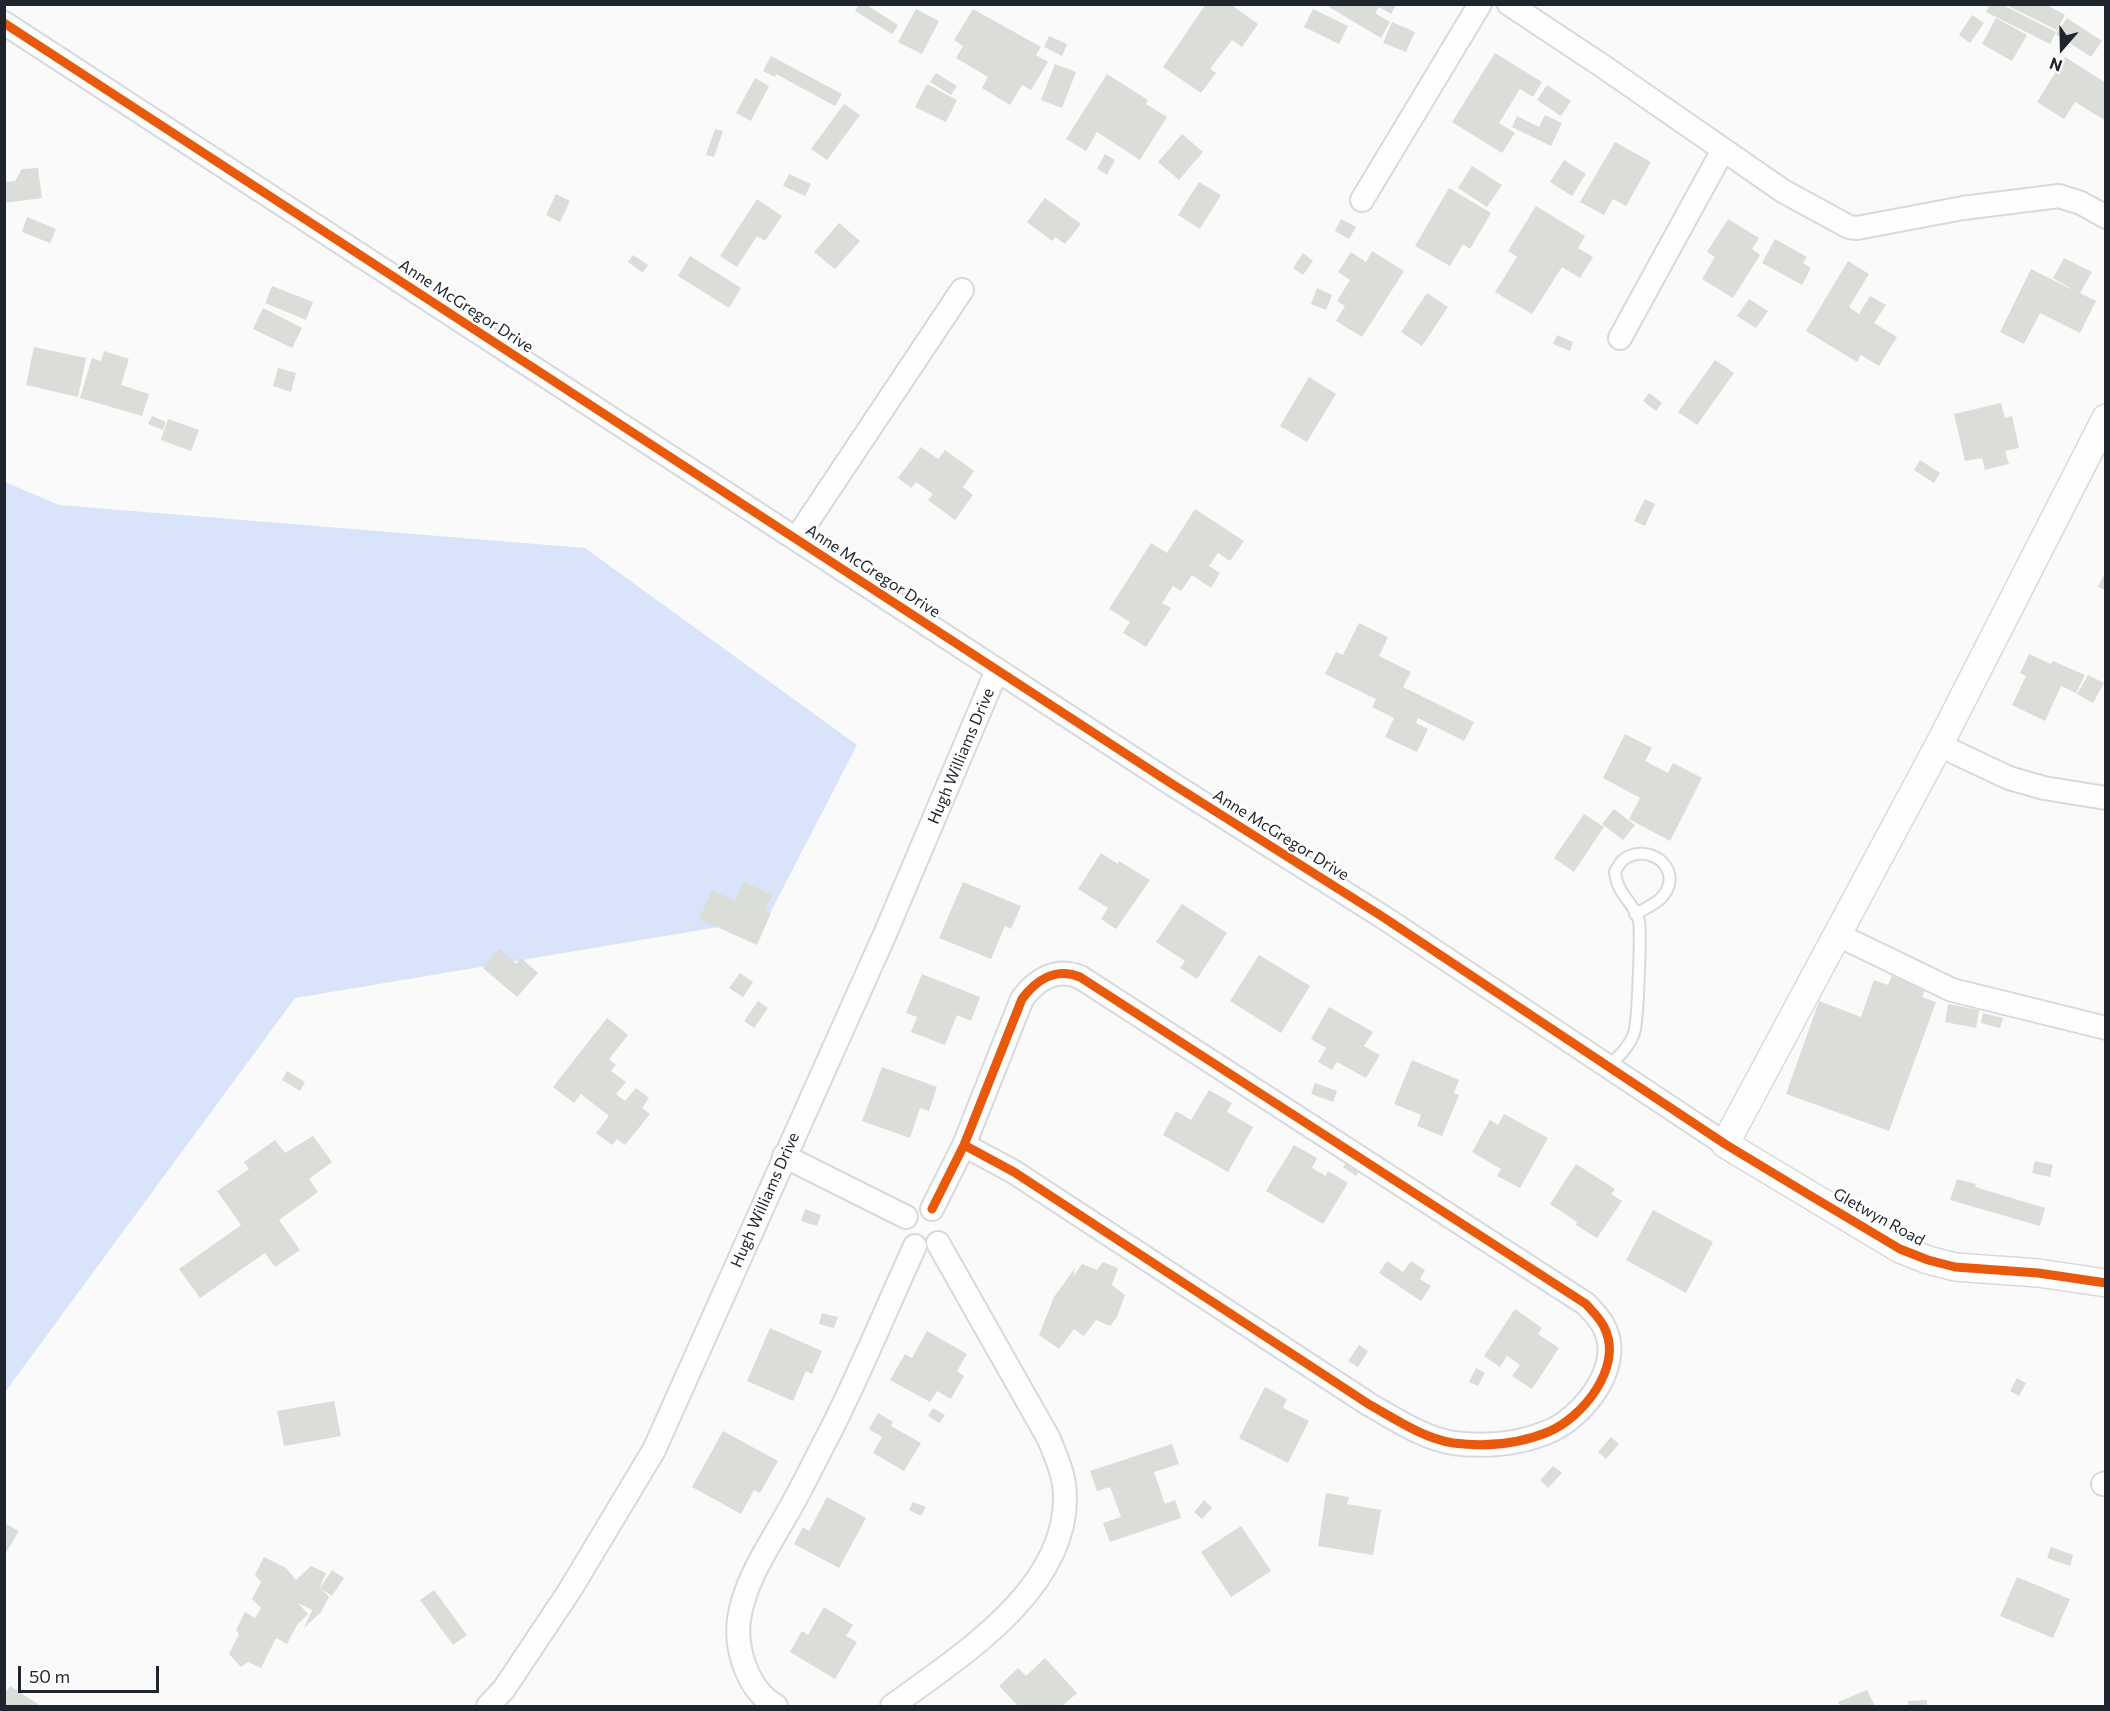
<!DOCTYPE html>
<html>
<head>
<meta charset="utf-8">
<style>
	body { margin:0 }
	#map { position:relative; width:2110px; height:1711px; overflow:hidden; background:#fafafa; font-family:Commissioner,sans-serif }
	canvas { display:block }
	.frame { position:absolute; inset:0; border:6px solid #1f242d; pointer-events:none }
	.north { position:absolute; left:2032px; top:18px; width:60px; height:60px; -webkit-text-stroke:4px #fff; paint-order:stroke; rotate:200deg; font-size:16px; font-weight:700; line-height:24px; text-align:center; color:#1f242d }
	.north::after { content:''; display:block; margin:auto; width:21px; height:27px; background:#1f242d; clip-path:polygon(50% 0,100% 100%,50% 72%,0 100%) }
	.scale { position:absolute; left:18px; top:1666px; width:141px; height:27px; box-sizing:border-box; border:3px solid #1f242d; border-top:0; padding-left:8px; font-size:18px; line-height:21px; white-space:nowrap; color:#1f242d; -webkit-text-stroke:4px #fff; paint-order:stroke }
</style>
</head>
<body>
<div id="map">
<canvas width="2110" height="1711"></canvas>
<div class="frame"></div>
<div class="north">N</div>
<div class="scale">50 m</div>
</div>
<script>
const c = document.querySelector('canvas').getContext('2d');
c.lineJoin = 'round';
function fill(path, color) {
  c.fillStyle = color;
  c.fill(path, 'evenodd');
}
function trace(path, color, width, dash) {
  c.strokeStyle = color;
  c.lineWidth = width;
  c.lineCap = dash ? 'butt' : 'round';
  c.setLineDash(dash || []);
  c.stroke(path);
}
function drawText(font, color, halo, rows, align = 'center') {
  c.font = font + ' Commissioner,sans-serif';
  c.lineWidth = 4.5;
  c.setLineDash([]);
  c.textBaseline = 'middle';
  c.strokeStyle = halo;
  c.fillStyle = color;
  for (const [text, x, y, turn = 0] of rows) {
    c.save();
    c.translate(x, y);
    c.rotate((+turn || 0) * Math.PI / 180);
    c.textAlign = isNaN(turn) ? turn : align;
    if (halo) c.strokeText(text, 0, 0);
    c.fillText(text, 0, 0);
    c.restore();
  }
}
fill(new Path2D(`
	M5,482L59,505L585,548L857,745L767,919L295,998L5,1392Z`), '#d9e3f9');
fill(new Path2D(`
	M859,4H865L898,25L892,34L855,11Z
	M1206,4H1230L1258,24L1242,47L1232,40L1210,69L1216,73L1201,93L1163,67Z
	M1330,4H1397L1391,14L1379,7L1375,13L1390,22L1381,38L1329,7Z
	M1990,4H2001L2056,32L2050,44L1986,12Z
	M2004,4H2045L2065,15L2057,30Z
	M916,9L939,21L922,54L898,42Z
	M973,9L1041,47L1036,55L1048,62L1031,90L1022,85L1010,105L982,88L988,77L956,58L963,46L954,40Z
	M1313,9L1348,26L1339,44L1304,27Z
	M1972,15L1984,23L1970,43L1959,35Z
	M1996,18L2027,35L2012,61L1982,44Z
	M2067,18L2102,41L2091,57L2056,34Z
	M1392,22L1415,32L1406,52L1383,43Z
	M1049,36L1067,44L1062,56L1044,47Z
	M1495,53L1542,82L1533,97L1520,89L1499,123L1515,133L1502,153L1452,122Z
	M771,56L842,94L835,106L776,74L775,77L763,71Z
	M2065,57L2106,83V121L2075,102L2064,119L2037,102Z
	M1055,64L1076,72L1062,108L1041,100Z
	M936,73L957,86L951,95L930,82Z
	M1107,74L1148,100L1146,104L1167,117L1140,160L1097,132L1086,151L1066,139Z
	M755,78L769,86L751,121L736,113Z
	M927,84L957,100L946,122L915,107Z
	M1547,85L1571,101L1561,116L1537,100Z
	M844,104L860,115L827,160L811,149Z
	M1545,115L1562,123L1551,146L1512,127L1517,116L1539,127Z
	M715,129L723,131L714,157L706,155Z
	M1182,134L1203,152L1179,180L1158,162Z
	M1615,142L1651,162L1626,206L1613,199L1604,215L1580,202Z
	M1105,154L1115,160L1107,175L1097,169Z
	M1564,160L1586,174L1572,196L1550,182Z
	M1472,166L1502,185L1487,207L1458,188Z
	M38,168L42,198L4,203V182L15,181L22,169Z
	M789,174L811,184L805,196L783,186Z
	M1199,182L1221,195L1200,229L1178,215Z
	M1449,188L1491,213L1470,249L1463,244L1450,266L1415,246Z
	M556,194L570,201L560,222L546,215Z
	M1045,198L1081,224L1065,244L1055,237L1052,241L1027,222Z
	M757,199L782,216L765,241L757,236L737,267L720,256Z
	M1536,206L1585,236L1578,248L1593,257L1580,278L1562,267L1532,314L1495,292L1517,257L1508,251Z
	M27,217L56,229L50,243L22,232Z
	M1341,219L1356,227L1349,239L1335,231Z
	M1728,219L1759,238L1752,249L1760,255L1733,298L1702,279L1715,257L1707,252Z
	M839,223L860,241L835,269L814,252Z
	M1775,239L1807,257L1803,263L1811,268L1802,285L1762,263Z
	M1372,251L1404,271L1362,337L1336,321L1345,306L1337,301L1350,280L1338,272L1351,252L1366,262Z
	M1303,253L1313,261L1303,275L1293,268Z
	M633,255L648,265L643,273L628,262Z
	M690,256L741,288L729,308L678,276Z
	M2064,258L2092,272L2080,293L2096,301L2080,333L2040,313L2024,344L2000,332L2031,269L2077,292L2053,278Z
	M1848,261L1869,274L1849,307L1859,314L1870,296L1886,305L1874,323L1897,337L1879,366L1861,355L1857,362L1806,331Z
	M272,286L313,302L306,320L265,303Z
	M1317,288L1332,295L1326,310L1311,304Z
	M1427,293L1448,307L1422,346L1401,332Z
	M1749,299L1768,311L1756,328L1737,316Z
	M263,308L302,328L292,348L253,329Z
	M1557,335L1573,342L1570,351L1553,344Z
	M34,347L86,358L78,397L26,385Z
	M104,351L129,359L121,385L149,394L142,416L80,398L92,358L101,361Z
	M1715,360L1734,373L1697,425L1678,412Z
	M278,368L296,373L291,392L273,386Z
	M1309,377L1336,394L1307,442L1280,426Z
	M1649,393L1662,403L1656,411L1643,401Z
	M2001,403L2005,418L2012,416L2019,448L2005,451L2009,464L1985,470L1982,458L1965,461L1954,414Z
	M152,416L166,422L163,430L148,424Z
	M168,419L199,430L191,451L161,440Z
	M921,447L938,459L945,450L974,471L963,487L973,495L955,520L928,500L933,494L916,482L911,488L898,478Z
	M1920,460L1940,473L1934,483L1914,470Z
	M1645,499L1655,504L1645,526L1634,521Z
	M1195,509L1244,541L1230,561L1218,553L1209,566L1220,573L1211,588L1192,575L1181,591L1173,586L1162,603L1171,608L1146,647L1123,633L1130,622L1109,609L1151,543L1167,553Z
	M2106,570V590L2098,587Z
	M1359,623L1388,637L1379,656L1411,672L1403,687L1474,722L1464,741L1418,718L1416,723L1428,729L1417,752L1385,737L1394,718L1372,707L1376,699L1325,674L1336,652L1343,655Z
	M2029,654L2051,664L2053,661L2085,675L2076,693L2061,686L2045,721L2012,705L2026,676L2020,673Z
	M2088,675L2104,683L2093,703L2077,694Z
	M1625,734L1652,748L1645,761L1668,773L1673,763L1702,778L1670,841L1629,819L1640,798L1603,778Z
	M1614,809L1635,825L1623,840L1602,824Z
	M1584,814L1604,827L1574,872L1554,858Z
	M1101,853L1118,864L1119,861L1150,880L1116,929L1101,919L1108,908L1078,889Z
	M744,882L772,895L765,910L771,913L757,945L699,919L712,890L735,901Z
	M963,882L1021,906L1011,929L1005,926L991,959L939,938Z
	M1182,904L1227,933L1197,979L1180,968L1185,961L1156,942Z
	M499,949L516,964L521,958L538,973L517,997L483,968Z
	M1259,955L1310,986L1281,1033L1230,1001Z
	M740,973L753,982L743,997L729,988Z
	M922,974L980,997L971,1021L957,1015L945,1045L911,1032L917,1017L906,1013Z
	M1892,976L1925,989L1922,997L1936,1002L1889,1131L1786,1094L1819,1001L1861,1017L1874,980L1888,985Z
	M758,1001L768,1008L754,1028L744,1021Z
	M1948,1004L1979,1010L1976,1028L1945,1022Z
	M1329,1007L1373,1032L1364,1046L1380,1055L1366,1078L1337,1062L1332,1070L1318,1062L1326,1048L1311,1039Z
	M1983,1013L2003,1018L2000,1028L1981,1023Z
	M607,1018L628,1035L609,1059L616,1065L611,1071L626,1082L616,1094L625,1101L636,1088L649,1098L642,1108L650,1114L625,1145L617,1139L612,1145L596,1133L609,1116L581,1094L574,1103L553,1087Z
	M1412,1060L1459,1080L1454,1093L1459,1095L1442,1136L1417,1126L1421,1115L1394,1104Z
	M882,1067L937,1087L929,1111L920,1108L910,1138L862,1121Z
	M287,1071L305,1082L300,1091L282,1080Z
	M1315,1083L1337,1091L1333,1102L1311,1094Z
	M1209,1090L1232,1103L1227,1112L1253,1127L1228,1172L1163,1135L1176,1111L1191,1120Z
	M1504,1114L1548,1138L1520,1188L1497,1176L1501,1169L1472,1152L1490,1120L1498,1125Z
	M313,1136L332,1162L309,1179L318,1192L279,1220L300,1250L275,1267L265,1253L200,1298L179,1269L241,1225L217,1191L249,1169L244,1162L275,1140L285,1153Z
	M1294,1145L1317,1158L1312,1168L1326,1176L1328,1171L1348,1183L1323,1224L1266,1191Z
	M1349,1160L1361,1168L1356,1176L1343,1167Z
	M2035,1161L2053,1165L2050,1177L2032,1173Z
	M1576,1164L1615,1189L1611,1194L1622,1201L1597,1238L1576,1225L1577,1222L1550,1204Z
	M1957,1179L1976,1184L1975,1187L2045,1208L2040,1226L1950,1200Z
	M805,1209L821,1215L817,1226L801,1221Z
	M1653,1210L1713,1242L1686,1293L1626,1260Z
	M1387,1261L1403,1272L1411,1261L1425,1270L1420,1279L1431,1286L1421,1301L1379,1273Z
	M1103,1262L1118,1268L1112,1285L1125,1295L1117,1317L1110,1326L1096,1320L1084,1336L1074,1329L1059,1349L1039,1335L1054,1297L1075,1268L1073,1277L1082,1264L1097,1270Z
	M1515,1309L1542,1328L1538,1334L1559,1348L1532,1389L1512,1376L1520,1365L1507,1356L1500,1367L1484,1356Z
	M822,1313L838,1317L834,1328L819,1324Z
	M770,1328L822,1351L812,1374L806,1371L793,1401L747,1381Z
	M927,1331L967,1354L957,1371L964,1376L951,1399L937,1391L930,1402L890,1380L905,1354L912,1358Z
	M1359,1345L1368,1351L1358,1367L1348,1361Z
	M1476,1368L1485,1373L1478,1386L1469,1382Z
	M2017,1378L2026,1383L2019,1396L2010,1391Z
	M1265,1387L1287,1399L1283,1408L1309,1421L1288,1463L1239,1438Z
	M334,1401L341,1436L284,1446L277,1411Z
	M933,1408L945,1415L939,1423L928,1416Z
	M878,1413L893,1422L891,1426L921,1443L904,1471L873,1453L882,1437L869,1429Z
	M723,1431L778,1461L760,1493L754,1490L741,1514L692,1487Z
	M1611,1437L1619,1444L1606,1459L1598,1452Z
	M1172,1444L1179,1464L1154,1472L1165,1504L1175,1500L1181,1518L1110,1542L1103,1523L1121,1517L1110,1487L1097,1491L1090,1471Z
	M1553,1466L1562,1473L1548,1488L1540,1480Z
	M1326,1493L1349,1497L1347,1504L1381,1510L1373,1555L1318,1546Z
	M827,1497L866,1518L839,1568L794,1544L803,1527L809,1531Z
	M1204,1500L1212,1508L1202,1519L1194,1512Z
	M913,1502L926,1507L921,1516L909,1510Z
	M4,1523L19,1531L4,1556Z
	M1241,1526L1271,1571L1231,1597L1201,1552Z
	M2051,1547L2073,1555L2070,1566L2047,1558Z
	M264,1557L286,1568L296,1580L311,1566L326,1573L320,1587L329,1597L321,1612L304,1628L312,1610L298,1603L308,1614L297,1625L287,1644L276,1638L261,1668L248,1662L241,1667L229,1654L239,1634L236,1630L245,1612L255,1618L261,1608L252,1599L261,1582L255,1575Z
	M332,1570L344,1578L332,1596L320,1588Z
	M2017,1577L2070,1599L2053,1638L2000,1616Z
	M434,1590L467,1635L453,1645L420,1600Z
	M824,1607L853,1625L846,1636L857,1642L835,1679L790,1652L802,1631L808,1635Z
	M1045,1658L1077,1693L1062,1706H1018L999,1686L1018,1668L1026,1676Z
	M10,1686L41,1706H4V1694Z
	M1867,1690L1875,1706H1840L1838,1702Z
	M1927,1700V1706H1908V1701Z`), '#daddd8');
const service = new Path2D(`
	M1609,1066C1618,1057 1630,1046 1634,1033C1638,1022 1641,933 1639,921C1634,902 1617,895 1615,872C1617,868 1620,863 1623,860C1647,841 1685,868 1663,896C1657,904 1644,909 1635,914`);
const minor = new Path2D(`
	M1509,4L1604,67L1783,191L1849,227L1857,228L1963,208L2059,196L2081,203L2106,217
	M4,23L1169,782L1383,917L1725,1144
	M1362,200L1480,4
	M1620,338L1723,150
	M796,539L962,290
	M1939,745L2009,778L2044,788L2106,798
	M1838,935L1952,990L2106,1028
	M784,1156L906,1217
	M932,1209L964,1145L1022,999C1036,980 1056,967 1080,977L1586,1304C1593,1312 1601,1319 1605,1329C1623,1368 1582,1418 1548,1432C1519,1444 1485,1447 1453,1443C1423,1438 1397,1420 1370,1405L1014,1172L964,1145
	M2103,1484L2106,1483
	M488,1706L504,1689L570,1590L654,1450L885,934L997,670
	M776,1706C748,1690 735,1650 739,1619C745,1580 769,1546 788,1512C803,1486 816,1458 830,1432C861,1371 887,1307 915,1246
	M892,1706C959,1657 1067,1590 1065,1496C1065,1476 1056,1457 1049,1439L938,1243`);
const tertiary = new Path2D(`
	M2106,418L1939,745L1725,1144L1900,1249L1928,1260L1955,1267L2038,1273L2106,1283`);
trace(service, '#d7d9df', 14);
trace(minor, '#d7d9df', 26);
trace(tertiary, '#d7d9df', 30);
trace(service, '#fefefe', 10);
trace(minor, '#fefefe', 22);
trace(tertiary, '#fefefe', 27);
trace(new Path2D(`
	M4,23L1169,782L1383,917L1725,1144L1811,1196L1900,1249L1928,1260L1955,1267L2038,1273L2106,1283
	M932,1209L964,1145L1022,999C1036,980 1056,967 1080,977L1586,1304C1593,1312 1601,1319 1605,1329C1623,1368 1582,1418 1548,1432C1519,1444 1485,1447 1453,1443C1423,1438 1397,1420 1370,1405L1014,1172L964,1145`), '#e8590c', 9);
drawText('16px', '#1f242d', '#fff', [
	["Anne McGregor Drive",466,306,33],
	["Anne McGregor Drive",873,571,33],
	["Hugh Williams Drive",961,756,-67],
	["Anne McGregor Drive",1281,835,32],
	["Hugh Williams Drive",765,1200,-66],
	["Gletwyn Road",1879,1217,29]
]);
</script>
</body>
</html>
